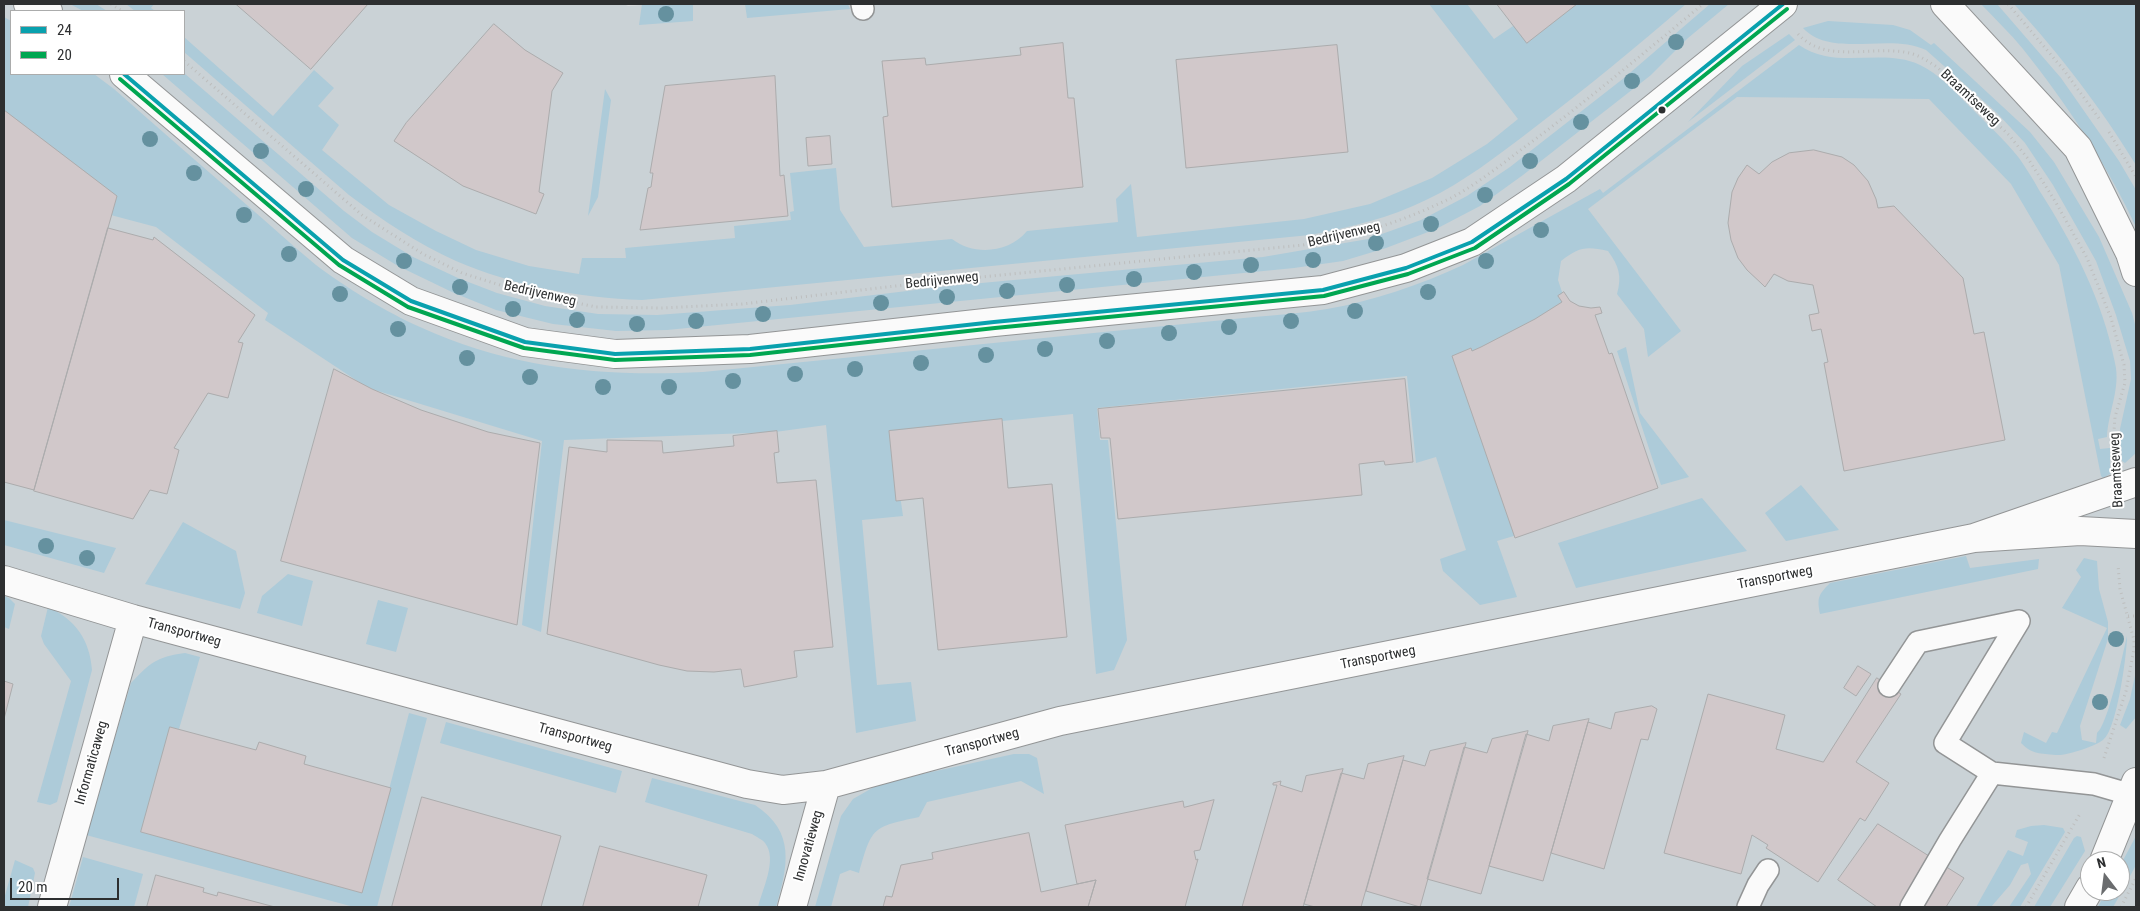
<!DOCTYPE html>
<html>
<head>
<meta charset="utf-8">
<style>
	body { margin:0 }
	#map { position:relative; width:2140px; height:911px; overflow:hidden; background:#dbdee0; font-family:"Roboto Condensed",sans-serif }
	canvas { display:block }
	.frame { position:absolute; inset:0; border:5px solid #2d2f30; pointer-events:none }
	.legend { position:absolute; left:10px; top:10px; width:175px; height:65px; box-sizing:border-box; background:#fff; border:1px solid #abacac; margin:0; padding:6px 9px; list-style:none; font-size:15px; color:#2d2f30 }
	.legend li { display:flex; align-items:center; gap:10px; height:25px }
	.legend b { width:25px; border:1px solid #abacac }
	.north { position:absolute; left:2080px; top:851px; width:50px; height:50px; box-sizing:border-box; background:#fff; border:1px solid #abacac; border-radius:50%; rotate:345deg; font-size:14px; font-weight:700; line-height:20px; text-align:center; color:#2d2f30 }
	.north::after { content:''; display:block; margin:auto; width:18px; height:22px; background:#6a6c6e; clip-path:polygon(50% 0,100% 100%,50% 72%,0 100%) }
	.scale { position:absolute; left:10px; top:878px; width:109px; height:22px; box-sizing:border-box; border:2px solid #2d2f30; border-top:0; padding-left:6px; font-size:15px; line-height:18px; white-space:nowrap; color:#2d2f30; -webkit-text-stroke:4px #fff; paint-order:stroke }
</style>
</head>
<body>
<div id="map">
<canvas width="2140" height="911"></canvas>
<div class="frame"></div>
<ul class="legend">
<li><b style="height:6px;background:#09a1ae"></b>24</li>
<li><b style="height:6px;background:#00a651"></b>20</li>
</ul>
<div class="north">N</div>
<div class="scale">20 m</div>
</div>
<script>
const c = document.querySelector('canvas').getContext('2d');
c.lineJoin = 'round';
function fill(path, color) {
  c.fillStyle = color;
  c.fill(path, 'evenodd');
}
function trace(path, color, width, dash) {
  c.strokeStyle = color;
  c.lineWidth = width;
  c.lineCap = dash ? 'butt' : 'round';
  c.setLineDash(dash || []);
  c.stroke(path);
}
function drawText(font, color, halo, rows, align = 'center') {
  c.font = font + ' "Roboto Condensed",sans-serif';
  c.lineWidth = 4;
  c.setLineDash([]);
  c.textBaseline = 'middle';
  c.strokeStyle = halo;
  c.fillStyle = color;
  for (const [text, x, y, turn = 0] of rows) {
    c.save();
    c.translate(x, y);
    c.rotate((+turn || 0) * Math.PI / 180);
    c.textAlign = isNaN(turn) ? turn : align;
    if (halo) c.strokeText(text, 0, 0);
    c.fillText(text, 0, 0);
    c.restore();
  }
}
fill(new Path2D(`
	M4,4H624L628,6L657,4H2136V907H4ZM11,11H184V74H11ZM2090,861H2120V891H2090Z`), '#cad2d6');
fill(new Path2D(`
	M70,4H96L107,11H83Z
	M126,4H154L151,8L155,11H135Z
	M642,4L693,5V21L639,25Z
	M745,4H848L850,9L747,18Z
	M1429,4H1467L1494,39L1516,24L1531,4H1686C1635,48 1584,90 1530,131C1497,156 1464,182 1426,200C1390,218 1350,227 1310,235L642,300C579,298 514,286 456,261C418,244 382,220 349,195L184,52V37L273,116L314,70L334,88L318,106L339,125L322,150L389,205L436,231L476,250L529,266L579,274L582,258H626L625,248L735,238L734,226L791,220L790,212L794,211L790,173L836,168L840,210L864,247L952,239C974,256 1009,253 1027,231L1118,222L1116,199L1131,184L1137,237L1304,219L1370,204L1432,178L1487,144L1518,119Z
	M1710,4H1729L1688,38L1651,75L1523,175L1480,206L1436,229L1386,248L1343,261L1294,268L667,330L616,331L553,324L496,310L454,293L398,266L352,238L162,74L184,73L344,211L372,232L413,257L458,278L497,293L545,306L598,314L657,315L790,305L949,286L1263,257L1368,239L1421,220L1467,196L1510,167L1624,78Z
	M1981,4H1997L2061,78L2119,161L2136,190V227C2107,164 2066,103 2023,49C2010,33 1995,19 1981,4Z
	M2014,4H2136V165C2099,105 2061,56 2014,4Z
	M4,17L11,21V74H94L114,89C158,128 203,167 248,206C270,225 293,246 316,265C343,286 388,313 420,327C512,369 603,377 703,372L1254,317C1278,315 1303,313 1327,309C1373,301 1420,285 1463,265L1600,189L1603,193L1799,45C1836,71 1882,47 1920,65C1939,74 1954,91 1969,106C1986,123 2004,139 2019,158C2026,168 2033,179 2039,190C2073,243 2103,301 2115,363C2121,388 2108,412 2107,437L2098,439L2100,449L2110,448V474L2103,478L2101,476L2059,265L2011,184L1929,99L1737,97L1588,209L1681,331L1648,357L1644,329L1617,294C1622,276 1619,266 1608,251C1586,246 1579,247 1561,261L1558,280L1566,304L1517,535L1497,541L1517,597L1480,605L1443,571L1440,559L1466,550L1436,457L1416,463L1407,376L1097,408L1100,440H1108L1127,640L1114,670L1096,674L1073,414L891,432L903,516L862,520L877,685L911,682L916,721L856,733L826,425L775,432L564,440L541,632L522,625L542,441L368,388L265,320L268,313L156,227L107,214L4,121Z
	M1828,21L1893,25L1910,30L1931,45L1934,43L2030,132L2054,162L2099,237L2132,313L2136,328V453L2125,463L2122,461L2120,429L2131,379L2130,361L2116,315L2096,261L2053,185L2025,143L1997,113L1926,50C1889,32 1832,59 1803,28Z
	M1789,34L1795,40L1688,122L1742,66Z
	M605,89L611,100L598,197L588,216Z
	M1626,347L1640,413L1689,477L1661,485L1617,351Z
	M1801,485L1839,530L1786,541L1765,513Z
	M1702,498L1747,551L1576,588L1558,543Z
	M4,520L116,548L104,573L4,545Z
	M183,522L236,551L245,593L240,609L145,584Z
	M1966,556L1970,568L2039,559L2038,569L1820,614C1817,598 1818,595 1830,583Z
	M2084,558L2097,561L2099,589L2108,622V639L2080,726L2082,740L2096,743L2097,733C2108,725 2123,653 2127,636C2127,654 2117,730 2103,740C2096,746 2066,756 2056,755C2040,753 2033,755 2021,743L2024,732L2046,743L2052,732L2057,733L2107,628L2062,608L2081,577L2076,570Z
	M288,574L313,581L302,626L257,613L262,596Z
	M4,596L9,598L15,604L9,629L4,627Z
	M378,600L408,608L396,652L366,644Z
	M48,607C75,619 90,640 92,670L57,802L50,805L37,802L71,681L44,644L41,636Z
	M185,653L200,657L179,729L170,727L141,832L362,893L409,713L427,718L377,907H354L86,835L131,683C150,663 156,657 185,653Z
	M2136,671V717L2126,729L2120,725L2130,699Z
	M446,722L622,771L616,793L440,743Z
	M1014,754H1029L1037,758L1044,794L1021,781L927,802L919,817C872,827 872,827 859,873L850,870L840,874L831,907H815L841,816L853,799L881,783Z
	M652,778L755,805C796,832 788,866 776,907H758C762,890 778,859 765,843C762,839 756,837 752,834L645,802Z
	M2044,825L2063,828L2065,832L2020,907H2009L2031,874L2028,863L2021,865L2010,885L1991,907H1976L2008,850L2023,856L2028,842L2015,837L2017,830L2031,826Z
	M2077,836L2081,837L2085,851L2050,907H2034L2074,838Z
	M2136,836V865L2116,902L2113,907H2098L2106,891H2120V866Z
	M83,857L143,874L134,907H69Z
	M15,860L33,868L35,873L28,907H4V899Z`), '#adcbd9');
const building = new Path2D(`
	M236,4H368L311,69Z
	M1497,4H1577L1527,43Z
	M494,24L525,50L563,73L552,91L539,192L544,194L536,214L463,186L394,141L406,123Z
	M1063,43L1068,98H1074L1083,187L892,207L883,117L888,116L882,61L925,58L926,65L1021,55L1020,48Z
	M1337,45L1348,152L1186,168L1176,60Z
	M775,76L780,176L784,175L788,216L640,230L648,188L651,187L653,173H650L665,86Z
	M4,110L117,196L34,490L4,482Z
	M830,136L832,164L808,166L806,138Z
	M1814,150L1842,157L1854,165L1868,181L1876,199L1878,208L1894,206L1963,278L1974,334L1984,332L2005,440L1844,471L1824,363L1828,362L1821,329L1812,331L1809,315L1819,313L1813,285L1788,281L1774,274L1765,287L1762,284L1747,270L1738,258L1731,240L1728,223L1732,192L1738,178L1747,165L1759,174L1772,162L1789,153Z
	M108,228L153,240L154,237L255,315L238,342L243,343L228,398L208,393L174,448L179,450L167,494L150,490L133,519L34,491Z
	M1564,292L1570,301L1579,306L1591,308L1600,307L1602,313L1595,315L1609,354L1612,353L1658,488L1515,538L1452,356L1471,348L1472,351L1481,347L1535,319L1562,302L1558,296Z
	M334,369L372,389L421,410L488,432L540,443L517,625L281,561Z
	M1405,379L1413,462L1385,465L1384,461L1359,464L1362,495L1118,519L1110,438H1101L1098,409Z
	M1002,419L1008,488L1052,484L1067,637L938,650L923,498L896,501L889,431Z
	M777,431L779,452L774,453L777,483L816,480L833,647L794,651L797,677L744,687L741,669L714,672L687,671L659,665L547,634L569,447L607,452V440L662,441L663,453L734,446L733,436Z
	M1858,666L1871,674L1856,696L1844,688Z
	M1877,678L1901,694L1856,762L1889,783L1865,821L1860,818L1818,882L1766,848L1768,845L1752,835L1741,874L1664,853L1708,694L1785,715L1776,749L1823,762Z
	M4,681L13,684L4,719Z
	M1652,706L1657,709L1648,740L1641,739L1604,869L1551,853L1588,722L1611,729L1615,713Z
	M1589,719L1543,881L1489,866L1526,734L1549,741L1553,726Z
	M170,727L256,750L259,742L306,756L304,764L391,788L362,893L141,832Z
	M1528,731L1481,894L1427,879L1464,747L1487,753L1492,739Z
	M1466,743L1420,907L1366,891L1403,760L1425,766L1430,751Z
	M1404,756L1361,907H1315L1304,904L1341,773L1364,779L1368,764Z
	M1343,769L1303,907H1242L1277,785H1273V783L1281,781L1280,785L1302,792L1306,776Z
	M422,797L561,836L541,907H392Z
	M1214,800L1200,850L1194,851L1196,860L1198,859L1185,907H1088L1096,880L1077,884L1065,825L1183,801L1184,807Z
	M1878,824L1964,878L1946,907H1877L1838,880Z
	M1029,833L1041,892L1096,880L1088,907H883L886,896L892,897L901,865L933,859L932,853Z
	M600,846L707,875L698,907H583Z
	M156,875L204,888L203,892L217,896L218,892L275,907H147Z`);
fill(building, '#d1c8ca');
trace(building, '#acacad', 1);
const lane = new Path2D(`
	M862,4L863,9
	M1889,686L1918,642L2019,621L1945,743L1992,773
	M1748,907L1758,885L1768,870
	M1911,907L1950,840L1992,773L2094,784L2132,795`);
const street = new Path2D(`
	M2136,482L1974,538L2080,531L2136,534
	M4,580L133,619L747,784L783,790L826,785L1060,721L1974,538
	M52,907L133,619
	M792,907L826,785`);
const secondary = new Path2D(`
	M28,4L48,11
	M1945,4L2078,148L2130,253L2136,272
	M124,74L343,260L411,301L525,342L615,354L750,349L994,322L1323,290L1406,268L1472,242L1566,179L1783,4
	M2104,861L2136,782
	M2079,907L2090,888`);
trace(lane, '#939596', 24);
trace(street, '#939596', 30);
trace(secondary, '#939596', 30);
trace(new Path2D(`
	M111,4L122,11
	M2008,4L2063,69L2101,121
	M1798,34C1827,66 1876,43 1913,54C1922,57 1929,62 1937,67L2009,135L2029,160L2055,201L2087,258L2111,318L2124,365L2125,383L2115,417L2114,431L2115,454
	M184,61L362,215L423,254L462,273L516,290L596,307L662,308L742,304L921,283L1303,245C1355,237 1404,221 1451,198C1477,184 1502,164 1526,146C1587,101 1645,52 1703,4
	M2109,132L2136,177
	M2128,616H2136
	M2104,758L2126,691L2134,649V640L2120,589L2118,565
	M2026,907L2081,812
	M2121,907L2136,878`), '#bdbebe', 3, [1, 4]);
trace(lane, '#fafafa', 21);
trace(street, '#fafafa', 28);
trace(secondary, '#fafafa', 28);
trace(new Path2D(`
	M124,74L343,260L411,301L525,342L615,354L750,349L994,322L1323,290L1406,268L1472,242L1566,179L1783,4`), '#09a1ae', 4);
trace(new Path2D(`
	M120,79L339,265L408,307L524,348L615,360L750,355L995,328L1324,296L1408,274L1475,248L1569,184L1787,9`), '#00a651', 4);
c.fillStyle = '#65919f';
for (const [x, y] of [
	[666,14],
	[1676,42],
	[1632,81],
	[1581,122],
	[150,139],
	[261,151],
	[1530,161],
	[194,173],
	[306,189],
	[1485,195],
	[244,215],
	[1431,224],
	[1541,230],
	[1376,243],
	[289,254],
	[1313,260],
	[404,261],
	[1486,261],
	[1251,265],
	[1194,272],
	[1134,279],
	[1067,285],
	[460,287],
	[1007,291],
	[1428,292],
	[340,294],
	[947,297],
	[881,303],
	[513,309],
	[1355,311],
	[763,314],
	[577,320],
	[696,321],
	[1291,321],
	[637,324],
	[1229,327],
	[398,329],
	[1169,333],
	[1107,341],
	[1045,349],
	[986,355],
	[467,358],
	[921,363],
	[855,369],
	[795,374],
	[530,377],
	[733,381],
	[603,387],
	[669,387],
	[46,546],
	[87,558],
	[2116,639],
	[2100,702]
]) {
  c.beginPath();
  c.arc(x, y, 8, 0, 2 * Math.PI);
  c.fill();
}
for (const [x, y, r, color] of [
	[1662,110,4.5,"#2d2f30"]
]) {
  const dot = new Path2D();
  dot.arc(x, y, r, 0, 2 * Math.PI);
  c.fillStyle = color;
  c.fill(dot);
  trace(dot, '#fff', 2);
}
drawText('14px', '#2d2f30', '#fff', [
	["Braamtseweg",1970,98,43],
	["Bedrijvenweg",1344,235,-13],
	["Bedrijvenweg",942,281,-6],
	["Bedrijvenweg",540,294,13],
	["Braamtseweg",2117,470,-93],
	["Transportweg",1775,578,-11],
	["Transportweg",184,633,15],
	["Transportweg",1378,658,-11],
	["Transportweg",575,738,15],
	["Transportweg",982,743,-15],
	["Informaticaweg",92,763,-74],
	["Innovatieweg",809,846,-74]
]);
</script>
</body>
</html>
